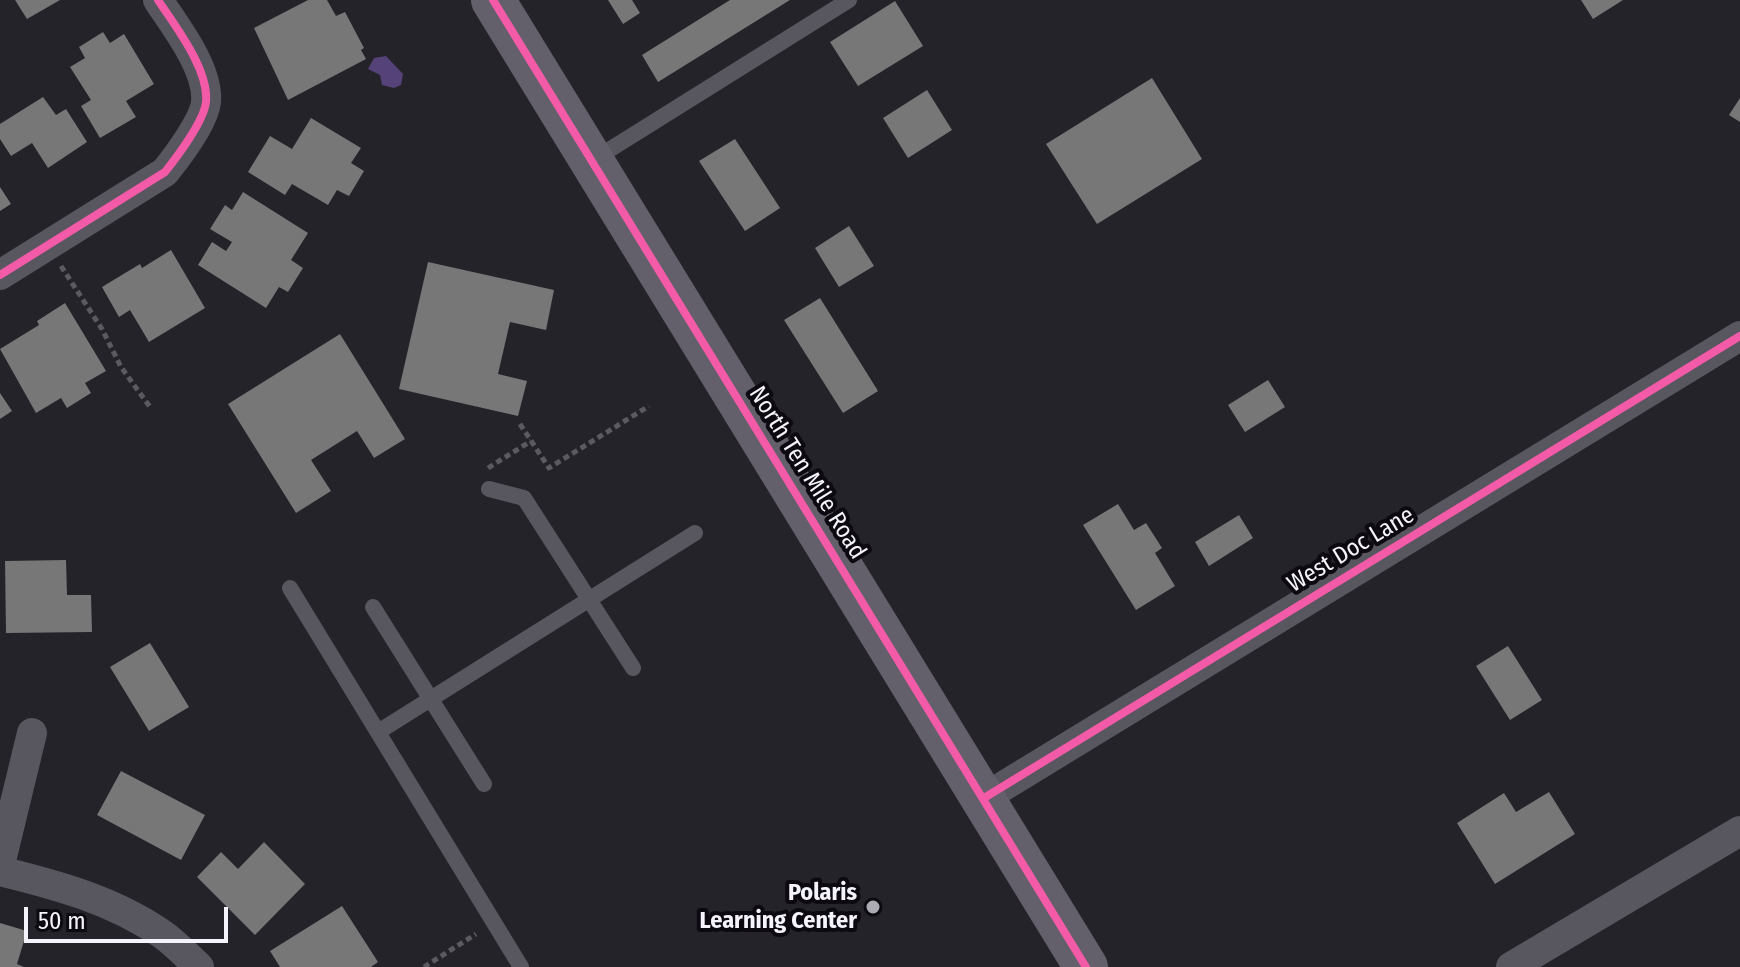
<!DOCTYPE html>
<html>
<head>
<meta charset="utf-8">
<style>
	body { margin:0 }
	#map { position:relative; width:1740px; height:967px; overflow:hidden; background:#24232a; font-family:"Fira Sans Condensed",sans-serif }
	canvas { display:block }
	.scale { position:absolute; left:24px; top:907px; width:204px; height:36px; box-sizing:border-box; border:4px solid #f5f3fc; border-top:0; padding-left:10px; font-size:24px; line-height:28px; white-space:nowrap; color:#f5f3fc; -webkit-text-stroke:6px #0c0a10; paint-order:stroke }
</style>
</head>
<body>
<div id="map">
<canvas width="1740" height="967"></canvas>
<div class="scale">50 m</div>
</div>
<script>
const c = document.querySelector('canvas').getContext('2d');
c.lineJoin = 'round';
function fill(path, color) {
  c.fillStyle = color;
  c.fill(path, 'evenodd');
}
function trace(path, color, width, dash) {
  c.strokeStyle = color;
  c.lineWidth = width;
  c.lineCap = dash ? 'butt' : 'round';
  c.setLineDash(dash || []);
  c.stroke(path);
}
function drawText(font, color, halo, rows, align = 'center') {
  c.font = font + ' "Fira Sans Condensed",sans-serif';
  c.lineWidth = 8;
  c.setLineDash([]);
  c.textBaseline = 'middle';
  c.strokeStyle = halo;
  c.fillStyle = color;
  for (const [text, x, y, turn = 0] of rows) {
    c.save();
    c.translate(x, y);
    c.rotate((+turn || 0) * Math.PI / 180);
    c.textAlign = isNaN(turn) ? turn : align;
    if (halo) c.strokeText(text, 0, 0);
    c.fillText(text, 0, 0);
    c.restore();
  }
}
fill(new Path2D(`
	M386,56L403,74L401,85L394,88L382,85L380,75L368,69L374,58Z`), '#544279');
fill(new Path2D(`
	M15,0H60L27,19Z
	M308,0H327L336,16L345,12L364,48L361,50L366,59L288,100L254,28Z
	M608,0H632L640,13L623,24Z
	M730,0H790L658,82L642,55Z
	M1581,0H1623L1593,19Z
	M895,1L923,46L858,86L830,42Z
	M103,32L110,43L124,34L154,84L126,101L136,117L100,138L81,106L91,100L70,67L85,58L79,47Z
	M1152,78L1202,159L1097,224L1046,144Z
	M927,90L952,130L908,158L883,118Z
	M43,97L56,115L66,109L87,142L48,168L32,143L11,156L0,139V124Z
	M1740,98V122L1729,115Z
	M311,118L361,148L351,163L364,171L349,196L337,190L328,205L292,184L285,195L248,172L270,136L292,149Z
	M735,139L780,208L745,231L699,161Z
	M0,187L11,204L0,211Z
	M243,192L308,233L291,260L303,268L288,292L279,287L266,308L198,265L212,242L226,251L232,242L210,229L225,205L232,210Z
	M849,226L874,266L839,287L815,248Z
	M171,250L205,308L149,342L130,310L119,317L102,287L140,264L142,268Z
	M428,262L554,290L546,330L510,322L498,374L527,381L518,416L399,389Z
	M820,298L878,391L843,413L784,320Z
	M65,303L106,371L85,383L91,393L67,408L61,398L36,413L0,349L39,325L37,321Z
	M340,334L405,439L374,458L357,431L311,460L331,491L296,513L228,404Z
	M1268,380L1285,407L1245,432L1228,405Z
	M0,393L12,411L0,419Z
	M1118,504L1134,530L1146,523L1162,548L1155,553L1175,586L1136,610L1083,525Z
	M1239,515L1253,538L1209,566L1195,542Z
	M66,560L67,595H91L92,632L6,633L5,561Z
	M150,643L189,707L149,731L110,667Z
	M1508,646L1542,700L1510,720L1476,666Z
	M121,771L205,815L181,860L97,815Z
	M1549,792L1575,834L1495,884L1457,823L1504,793L1516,812Z
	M264,842L305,884L255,935L197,877L221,852L238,869Z
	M342,906L378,962L371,967H280L270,951Z
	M0,923L27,931L17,964L24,967H0Z`), '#767776');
trace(new Path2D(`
	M61,266L102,329L121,367L150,407
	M520,424L549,468L649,406
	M488,468L531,441
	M424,967L476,934`), '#5b5961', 5, [6, 4]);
trace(new Path2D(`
	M593,160L849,0
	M489,489L524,498L633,668
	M290,588L521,967
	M373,607L484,784
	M378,732L695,533`), '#58565f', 16);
trace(new Path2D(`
	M0,275L165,172C177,157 204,121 206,102C209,69 175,26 158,0
	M984,798L1740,336
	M0,865L32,733
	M0,871C57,885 113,900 162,934C175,943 187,956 199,967
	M1511,967L1740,831`), '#58565f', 30);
trace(new Path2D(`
	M493,0L1086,967`), '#635f6b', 44);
trace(new Path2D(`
	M493,0L1086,967
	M0,275L165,172C177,157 204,121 206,102C209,69 175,26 158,0
	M984,798L1740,336`), '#f35aa7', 8);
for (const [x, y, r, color] of [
	[873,907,8,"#acaab2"]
]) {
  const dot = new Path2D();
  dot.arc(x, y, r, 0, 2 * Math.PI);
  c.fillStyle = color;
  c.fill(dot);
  trace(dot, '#0c0a10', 3);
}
drawText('24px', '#f5f3fc', '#0c0a10', [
	["North Ten Mile Road",807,473,58],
	["West Doc Lane",1351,550,-31]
]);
drawText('bold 24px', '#f5f3fc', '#0c0a10', [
	["Polaris",857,893],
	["Learning Center",857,921]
], 'right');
</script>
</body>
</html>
